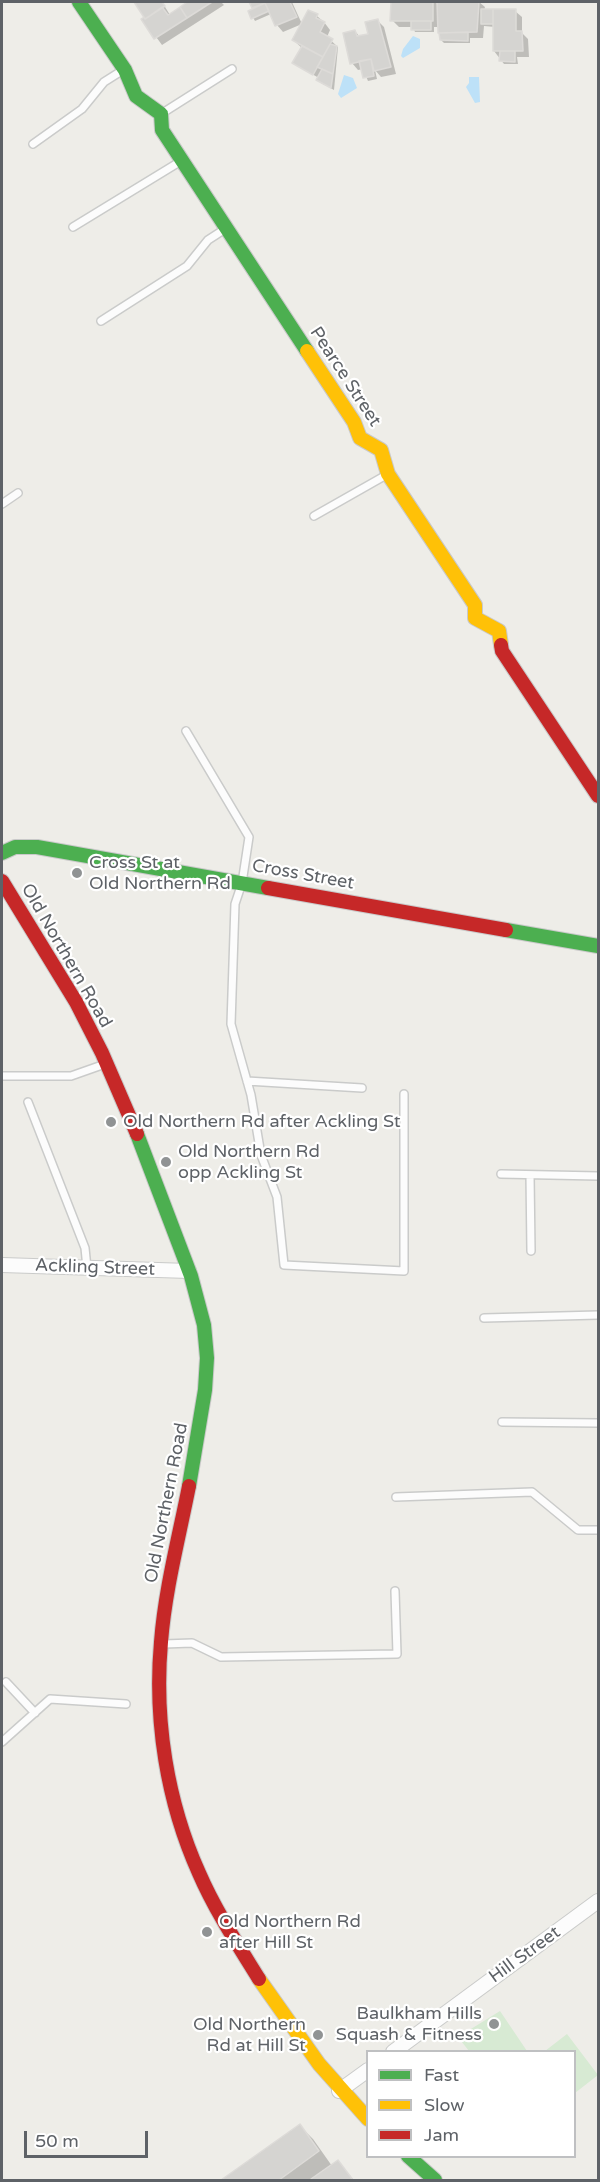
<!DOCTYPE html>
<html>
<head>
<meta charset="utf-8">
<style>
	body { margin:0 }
	#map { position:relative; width:600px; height:2182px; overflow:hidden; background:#eeede8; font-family:"Varela Round",sans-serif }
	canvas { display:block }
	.frame { position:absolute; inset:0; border:3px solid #5e6267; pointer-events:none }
	.legend { position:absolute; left:366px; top:2050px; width:210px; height:108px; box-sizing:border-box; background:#fff; border:2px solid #bfc0c2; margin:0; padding:8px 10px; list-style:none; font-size:18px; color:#5e6267 }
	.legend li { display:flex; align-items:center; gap:12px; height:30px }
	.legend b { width:30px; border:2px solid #bfc0c2 }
	.scale { position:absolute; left:24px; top:2131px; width:124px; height:27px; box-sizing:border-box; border:3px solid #5e6267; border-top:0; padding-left:8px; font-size:18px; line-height:21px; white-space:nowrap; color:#5e6267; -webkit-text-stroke:4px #fff; paint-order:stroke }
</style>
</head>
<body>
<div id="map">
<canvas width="600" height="2182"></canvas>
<div class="frame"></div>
<ul class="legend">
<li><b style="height:8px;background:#4caf50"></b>Fast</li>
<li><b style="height:8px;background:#ffc107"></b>Slow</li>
<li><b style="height:8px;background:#c62828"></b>Jam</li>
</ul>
<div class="scale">50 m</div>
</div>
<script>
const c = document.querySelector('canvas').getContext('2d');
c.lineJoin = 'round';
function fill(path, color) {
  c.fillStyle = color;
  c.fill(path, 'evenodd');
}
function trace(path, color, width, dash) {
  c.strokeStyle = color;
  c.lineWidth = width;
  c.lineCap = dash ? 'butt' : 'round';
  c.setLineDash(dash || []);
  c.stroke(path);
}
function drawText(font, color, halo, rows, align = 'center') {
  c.font = font + ' "Varela Round",sans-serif';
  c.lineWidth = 4.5;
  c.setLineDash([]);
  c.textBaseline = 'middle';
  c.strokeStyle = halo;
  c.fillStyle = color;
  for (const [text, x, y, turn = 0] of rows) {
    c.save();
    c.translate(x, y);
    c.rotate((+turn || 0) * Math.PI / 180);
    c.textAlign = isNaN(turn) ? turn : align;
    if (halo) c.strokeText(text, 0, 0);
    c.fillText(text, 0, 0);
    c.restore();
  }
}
fill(new Path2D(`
	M500,2011L527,2051H469L458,2037Z
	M567,2034L598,2075L575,2093L574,2052L545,2051Z`), '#d7ead3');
fill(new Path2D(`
	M413,36L420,39V48L403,58L401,56L403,49Z
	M344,75L353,78L357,88L341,98L338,94Z
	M469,77H479L480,102L475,103L466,87L469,83Z`), '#bde1f8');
fill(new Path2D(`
	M135,2H162L170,15L188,2H221L224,5L162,45L143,19L146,17Z
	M251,2H292L302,24L317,16L324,22L330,30L327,37L338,47L334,90L321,83L318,80L319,78L296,65L302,48L293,40L302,24L283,32L277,25L271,14L255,21L250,12L255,9Z
	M392,2H435L439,5L438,2H479L485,7L484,11H515L522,17V33L528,39L529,57H517L518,64H504L494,51L495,27L484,26L483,38H470V43H444L441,40L439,27H434V32H415L413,27H399L392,20Z
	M378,21L384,27L396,74L381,77L375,70L377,79L368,81L363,69L358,70L352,63L355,31L360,37L370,35Z
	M300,2126L313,2139L332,2166L338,2162L354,2180H314L313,2178L310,2180H224Z`), '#0003');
const building = new Path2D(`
	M134,2H162L165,6L145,19Z
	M187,2H186H212L187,18L180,7Z
	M249,2H290L297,17L275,26L265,3L252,8Z
	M391,2H433V21H390Z
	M437,2H479L477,32L438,33Z
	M265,3L269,11L251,19L248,11Z
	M162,7L168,15L180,7L187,18L154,39L141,19L144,17L145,19Z
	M481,9H493V24H481Z
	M493,9H516V31H522L523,51H493Z
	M308,10L318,14L316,18L325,22L320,32L333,39L323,57L292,40Z
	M378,19L391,67L374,71L371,59L350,64L343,33L355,30L357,36L368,34L365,22Z
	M411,21H431V30H411Z
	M468,32V41L440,40L439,33Z
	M330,44L337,46L333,74L317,67Z
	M302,46L323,57L313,75L292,63Z
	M500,51H515V62L499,61Z
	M371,59L374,76L363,78L359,61Z
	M322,69L333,74L331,88L316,80Z
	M300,2124L319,2151L279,2180H221Z
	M338,2160L353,2180H313L311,2179Z`);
fill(building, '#d5d4d1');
trace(building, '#dddbd8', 1.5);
const lane = new Path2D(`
	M161,114L232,69
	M33,144L82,109L104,82L123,70
	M73,227L181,161
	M101,321L187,266L208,240L225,229
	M2,504L18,493
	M314,516L388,474
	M186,731L249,837L242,883L235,904L231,1024L251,1095L261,1155L277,1197L284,1265L404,1271V1094
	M2,1076H71L105,1064
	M247,1081L362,1088
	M28,1102L85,1248L87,1268
	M501,1174L598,1176
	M530,1175L531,1251
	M484,1318L598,1315
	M502,1422L598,1423
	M396,1497L532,1492L578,1530H598
	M164,1644L192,1643L221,1657L397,1654L395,1591
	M6,1682L35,1713
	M2,1742L50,1699L126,1704`);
const street = new Path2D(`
	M2,1265L189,1271
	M393,2052L598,1901
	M339,2091L368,2070`);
const fast = new Path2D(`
	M79,2L125,70L136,96L161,114L162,130L307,351
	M2,853L15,847H37L268,888
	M506,930L598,946
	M137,1134L191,1276L204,1325L207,1358L205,1390L189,1486
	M408,2156L435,2180`);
const slow = new Path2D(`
	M307,351L354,422L360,438L381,450L388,474L475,605V618L499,631L501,645
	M259,1979L319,2064L368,2119`);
const jam = new Path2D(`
	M501,645L502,651L598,796
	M2,881L76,1002L102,1053L137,1134
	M268,888L506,930
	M189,1486C179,1537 165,1590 161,1642C154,1720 167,1802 199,1873C215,1910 238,1945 259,1979`);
trace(lane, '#cacbca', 10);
trace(street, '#cacbca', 16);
trace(fast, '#c9c9c9', 16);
trace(slow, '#c9c9c9', 16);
trace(jam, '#c9c9c9', 16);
trace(lane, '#fcfcfc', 7);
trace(street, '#fcfcfc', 14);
trace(fast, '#4caf50', 14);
trace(slow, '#ffc107', 14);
trace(jam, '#c62828', 14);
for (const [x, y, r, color] of [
	[77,873,6,"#909394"],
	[111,1122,6,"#909394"],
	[166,1162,6,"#909394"],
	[207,1932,6,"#909394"],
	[494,2024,6,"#909394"],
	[318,2035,6,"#909394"]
]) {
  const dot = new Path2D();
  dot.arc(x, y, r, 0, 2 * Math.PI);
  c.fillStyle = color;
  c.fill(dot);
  trace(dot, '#fff', 2);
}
drawText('18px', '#5e6267', '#fff', [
	["Pearce Street",345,377,57],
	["Cross Street",303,875,10],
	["Old Northern Road",66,956,60],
	["Ackling Street",95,1268,2],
	["Old Northern Road",167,1503,-79],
	["Hill Street",525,1955,-36]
]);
drawText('18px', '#5e6267', '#fff', [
	["Cross St at",89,863],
	["Old Northern Rd",89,884],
	["Old Northern Rd after Ackling St",123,1122],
	["Old Northern Rd",178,1152],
	["opp Ackling St",178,1173],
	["Old Northern Rd",219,1922],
	["after Hill St",219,1943],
	["Baulkham Hills",482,2014,"right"],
	["Squash & Fitness",482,2035,"right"],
	["Old Northern",306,2025,"right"],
	["Rd at Hill St",306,2046,"right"]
], 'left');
</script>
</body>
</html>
